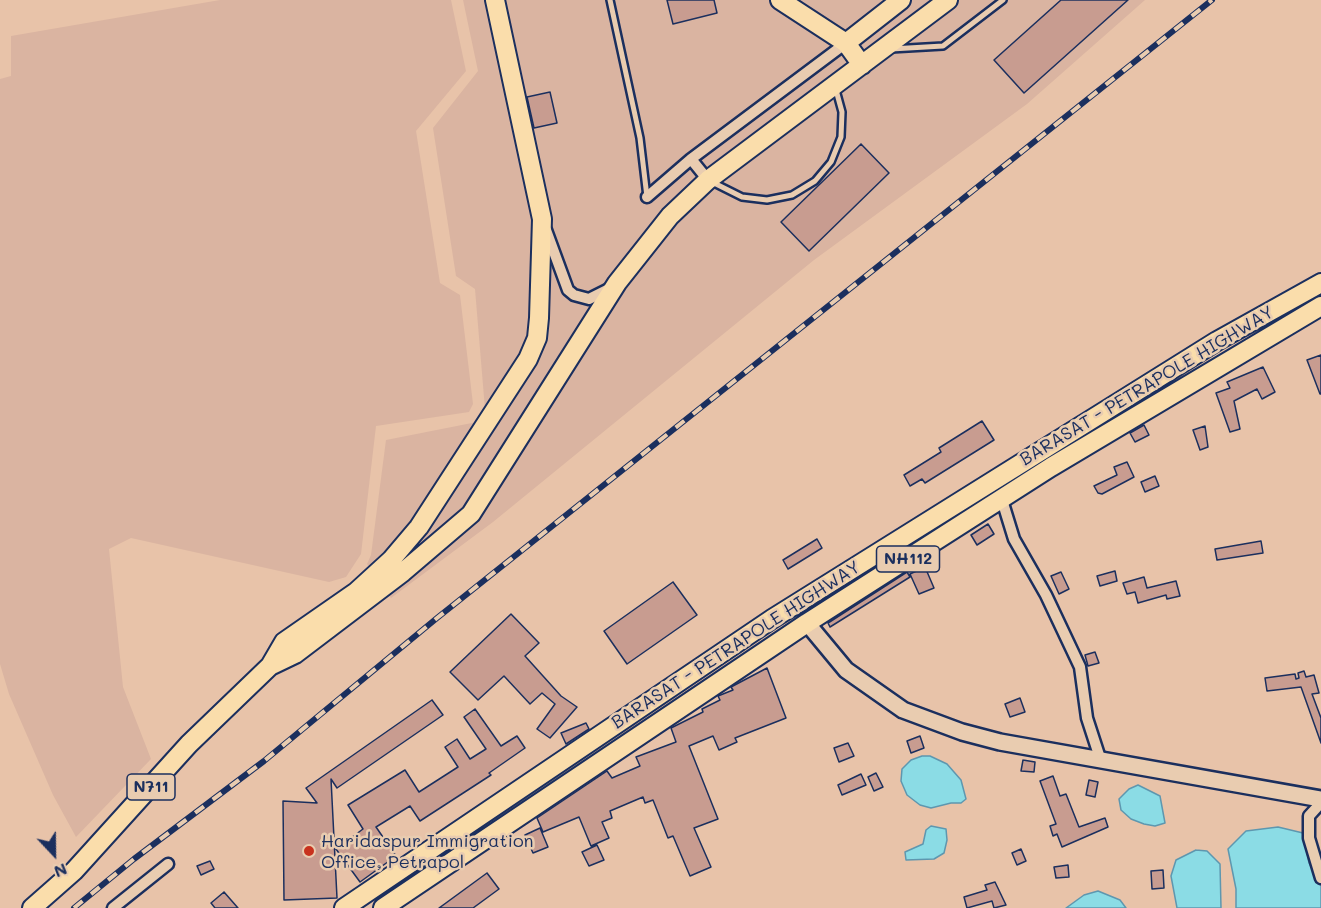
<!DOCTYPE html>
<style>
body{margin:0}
#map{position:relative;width:1321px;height:908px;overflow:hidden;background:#e8c3a9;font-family:Mali,sans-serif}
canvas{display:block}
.north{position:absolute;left:24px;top:824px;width:60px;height:60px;-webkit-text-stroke:4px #e9ccb0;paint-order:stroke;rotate:158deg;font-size:16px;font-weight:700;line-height:24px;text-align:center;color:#1b2f5e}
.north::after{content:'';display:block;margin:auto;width:21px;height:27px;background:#1b2f5e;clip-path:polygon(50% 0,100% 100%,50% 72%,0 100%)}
</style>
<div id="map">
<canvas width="1321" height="908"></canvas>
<div class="north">N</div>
</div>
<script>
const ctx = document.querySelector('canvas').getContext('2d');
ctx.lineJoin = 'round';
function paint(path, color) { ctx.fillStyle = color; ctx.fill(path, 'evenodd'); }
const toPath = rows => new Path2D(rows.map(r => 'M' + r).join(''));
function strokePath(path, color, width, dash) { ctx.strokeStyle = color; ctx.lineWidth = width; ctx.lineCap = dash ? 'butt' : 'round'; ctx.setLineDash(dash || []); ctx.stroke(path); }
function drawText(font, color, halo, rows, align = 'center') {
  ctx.font = font + ' Mali,sans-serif'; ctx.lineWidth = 5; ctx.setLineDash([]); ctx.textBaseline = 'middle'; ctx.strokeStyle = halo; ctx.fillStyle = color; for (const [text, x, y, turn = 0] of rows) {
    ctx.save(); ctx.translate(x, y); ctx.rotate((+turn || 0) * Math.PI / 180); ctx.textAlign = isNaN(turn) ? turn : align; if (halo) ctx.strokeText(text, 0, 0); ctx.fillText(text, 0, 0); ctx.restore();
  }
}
const built = toPath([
 [220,0,451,0,466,71,416,131,440,283,460,295,473,404,469,412,376,426,361,554,346,577,329,582,131,538,109,549,123,687,151,759,76,837,53,795,9,694,0,664,0,79,11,76,11,36],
 [463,0,1145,0,1027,104,814,260,493,522,391,598,367,564,371,555,386,440,477,422,485,409,475,289,456,276,433,128,478,71]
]);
const water = toPath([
 [922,756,930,756,947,764,961,780,966,799,961,803,951,803,931,808,920,805,907,795,901,781,902,769,911,760,922,756],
 [1138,785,1160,796,1165,823,1155,826,1144,824,1131,819,1121,810,1119,799,1129,789,1138,785],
 [931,826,946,829,947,840,944,853,934,859,906,860,905,852,923,844,926,830,931,826],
 [1278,827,1303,833,1309,863,1321,886,1321,908,1236,908,1236,889,1228,849,1246,831,1278,827],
 [1196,850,1207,851,1220,864,1221,908,1177,908,1171,876,1176,860,1196,850],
 [1098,891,1120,900,1126,908,1066,908,1084,895,1098,891]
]);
const building = toPath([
 [667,0,714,0,717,13,673,24,667,0],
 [1061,0,1128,0,1024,93,994,60,1061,0],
 [550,92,557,123,534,128,527,97,550,92],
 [861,144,889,173,809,251,781,222,861,144],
 [1321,355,1321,394,1320,394,1307,360,1321,355],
 [1263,367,1275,392,1262,399,1257,389,1234,401,1240,429,1230,432,1216,393,1230,388,1227,382,1263,367],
 [982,421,994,440,925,483,922,479,910,486,904,475,941,452,939,448,982,421],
 [1144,425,1149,435,1135,442,1130,433,1144,425],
 [1205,426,1208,447,1200,450,1193,430,1205,426],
 [1127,462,1134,477,1102,494,1098,493,1094,486,1117,475,1114,467,1127,462],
 [1155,476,1159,486,1145,492,1141,482,1155,476],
 [988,524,994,534,977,545,971,535,988,524],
 [817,539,822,548,788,569,783,560,817,539],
 [1261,541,1263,553,1217,560,1215,549,1261,541],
 [925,567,934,588,919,594,910,574,925,567],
 [1115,571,1117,581,1100,586,1097,576,1115,571],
 [907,572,910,577,830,627,828,623,907,572],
 [1061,572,1069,589,1059,594,1051,576,1061,572],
 [1144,577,1147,588,1176,581,1180,596,1167,599,1166,595,1138,603,1135,592,1127,594,1123,583,1144,577],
 [673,582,697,615,627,664,604,631,673,582],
 [511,614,539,643,525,656,561,696,577,707,550,738,537,729,555,704,542,693,530,704,504,676,478,700,450,672,511,614],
 [1095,652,1099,663,1088,666,1085,655,1095,652],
 [767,668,786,718,735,738,737,742,719,750,713,736,689,746,718,819,694,828,711,867,690,876,673,836,668,838,653,800,645,803,643,797,610,811,612,818,602,822,609,838,591,846,579,817,543,832,537,818,607,771,612,778,640,766,636,757,676,742,671,728,703,712,702,709,720,700,718,696,733,690,731,687,767,668],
 [1304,671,1306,677,1314,675,1319,693,1312,694,1321,718,1321,743,1301,687,1267,691,1265,678,1295,674,1296,679,1299,678,1298,673,1304,671],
 [1020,698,1025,712,1010,717,1005,704,1020,698],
 [432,700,443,715,337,788,331,779,337,898,284,900,283,801,317,803,306,788,432,700],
 [475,709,501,746,517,736,525,748,489,773,491,775,420,821,410,806,376,827,396,856,360,882,336,849,363,829,348,805,405,770,419,792,458,767,445,747,457,739,470,759,486,749,464,717,475,709],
 [586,723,589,729,566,744,561,733,586,723],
 [920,736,924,748,911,753,907,741,920,736],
 [848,743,854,756,839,762,834,748,848,743],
 [1023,760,1035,762,1034,772,1021,771,1023,760],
 [876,773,883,787,874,791,868,777,876,773],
 [861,774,866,785,842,795,838,785,861,774],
 [1053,776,1060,796,1066,794,1079,827,1105,818,1108,827,1062,847,1057,834,1053,836,1050,826,1056,824,1040,781,1053,776],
 [1089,780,1098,782,1095,797,1086,795,1089,780],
 [540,828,548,847,533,853,525,835,540,828],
 [597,845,604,860,589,866,582,852,597,845],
 [1021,849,1026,861,1017,865,1012,853,1021,849],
 [210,861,214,869,201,875,197,866,210,861],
 [1068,865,1069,877,1056,878,1054,867,1068,865],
 [1163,870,1164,888,1152,889,1151,871,1163,870],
 [487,873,499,889,473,908,439,908,487,873],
 [995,882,1006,905,994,908,992,901,967,908,964,897,987,890,985,885,995,882],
 [224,892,238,908,215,908,211,903,224,892]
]);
const lane = toPath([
 [610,0,640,138,647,197],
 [891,49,943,46,1003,0],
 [710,181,742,197,767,200,792,195,815,181,831,162,841,137,842,112,836,90]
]);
const street = toPath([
 [691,159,708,180],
 [647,197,691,159,846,43],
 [546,230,568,290,574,295,589,299,609,289],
 [1002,500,1014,539,1046,595,1080,667,1087,718,1100,758],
 [1321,803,1309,816,1309,838,1321,878],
 [113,908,168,864]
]);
const secondary = toPath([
 [807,623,846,670,903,710,962,732,1000,742,1321,799]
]);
const highway = toPath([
 [780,0,846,43,862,65],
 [846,43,901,0],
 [270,666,295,654,403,572,471,514,617,283,670,216,708,180,948,0],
 [32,908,74,871,189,744,270,666,284,642,356,592,391,560,419,527,528,359,537,338,539,318,542,219,495,0],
 [344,908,772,619,1217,341,1321,283],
 [383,908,807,623,1051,467,1321,306]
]);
const rail = toPath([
 [74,908,134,859,264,761,437,618,1212,0]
]);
const markers = [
 [309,851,6,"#c8321e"]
];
const shields = [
 [908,559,63],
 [151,787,48]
];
const shieldNames = [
 ["NH112",908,559],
 ["N711",151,787]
];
const streetNames = [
 ["BARASAT - PETRAPOLE HIGHWAY",1147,386,-31],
 ["BARASAT - PETRAPOLE HIGHWAY",736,645,-33]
];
const poiNames = [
 ["Haridaspur Immigration",321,841],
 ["Office, Petrapol",321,862]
];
paint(built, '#dab4a1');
paint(water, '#8bdce5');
strokePath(water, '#5e97af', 1.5);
paint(building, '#c89c90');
strokePath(building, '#1b2f5e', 1.5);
strokePath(lane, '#1b2f5e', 10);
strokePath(street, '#1b2f5e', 15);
strokePath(secondary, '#1b2f5e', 20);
strokePath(highway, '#1b2f5e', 22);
strokePath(lane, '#e9ccb0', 5);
strokePath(street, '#e9ccb0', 10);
strokePath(secondary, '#e9ccb0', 15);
strokePath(highway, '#faddab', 18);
strokePath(rail, '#1b2f5e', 6);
strokePath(rail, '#e9ccb0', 4, [11]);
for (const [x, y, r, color] of markers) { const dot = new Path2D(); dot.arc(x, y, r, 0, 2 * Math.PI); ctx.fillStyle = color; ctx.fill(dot); strokePath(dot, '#e9ccb0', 2); }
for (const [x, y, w] of shields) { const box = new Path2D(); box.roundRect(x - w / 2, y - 13, w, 26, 4.5); ctx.fillStyle = '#e9ccb0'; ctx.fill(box); strokePath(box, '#1b2f5e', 1.5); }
drawText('bold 16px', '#1b2f5e', null, shieldNames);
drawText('18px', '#1b2f5e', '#e9ccb0', streetNames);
drawText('18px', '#1b2f5e', '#e9ccb0', poiNames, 'left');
</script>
